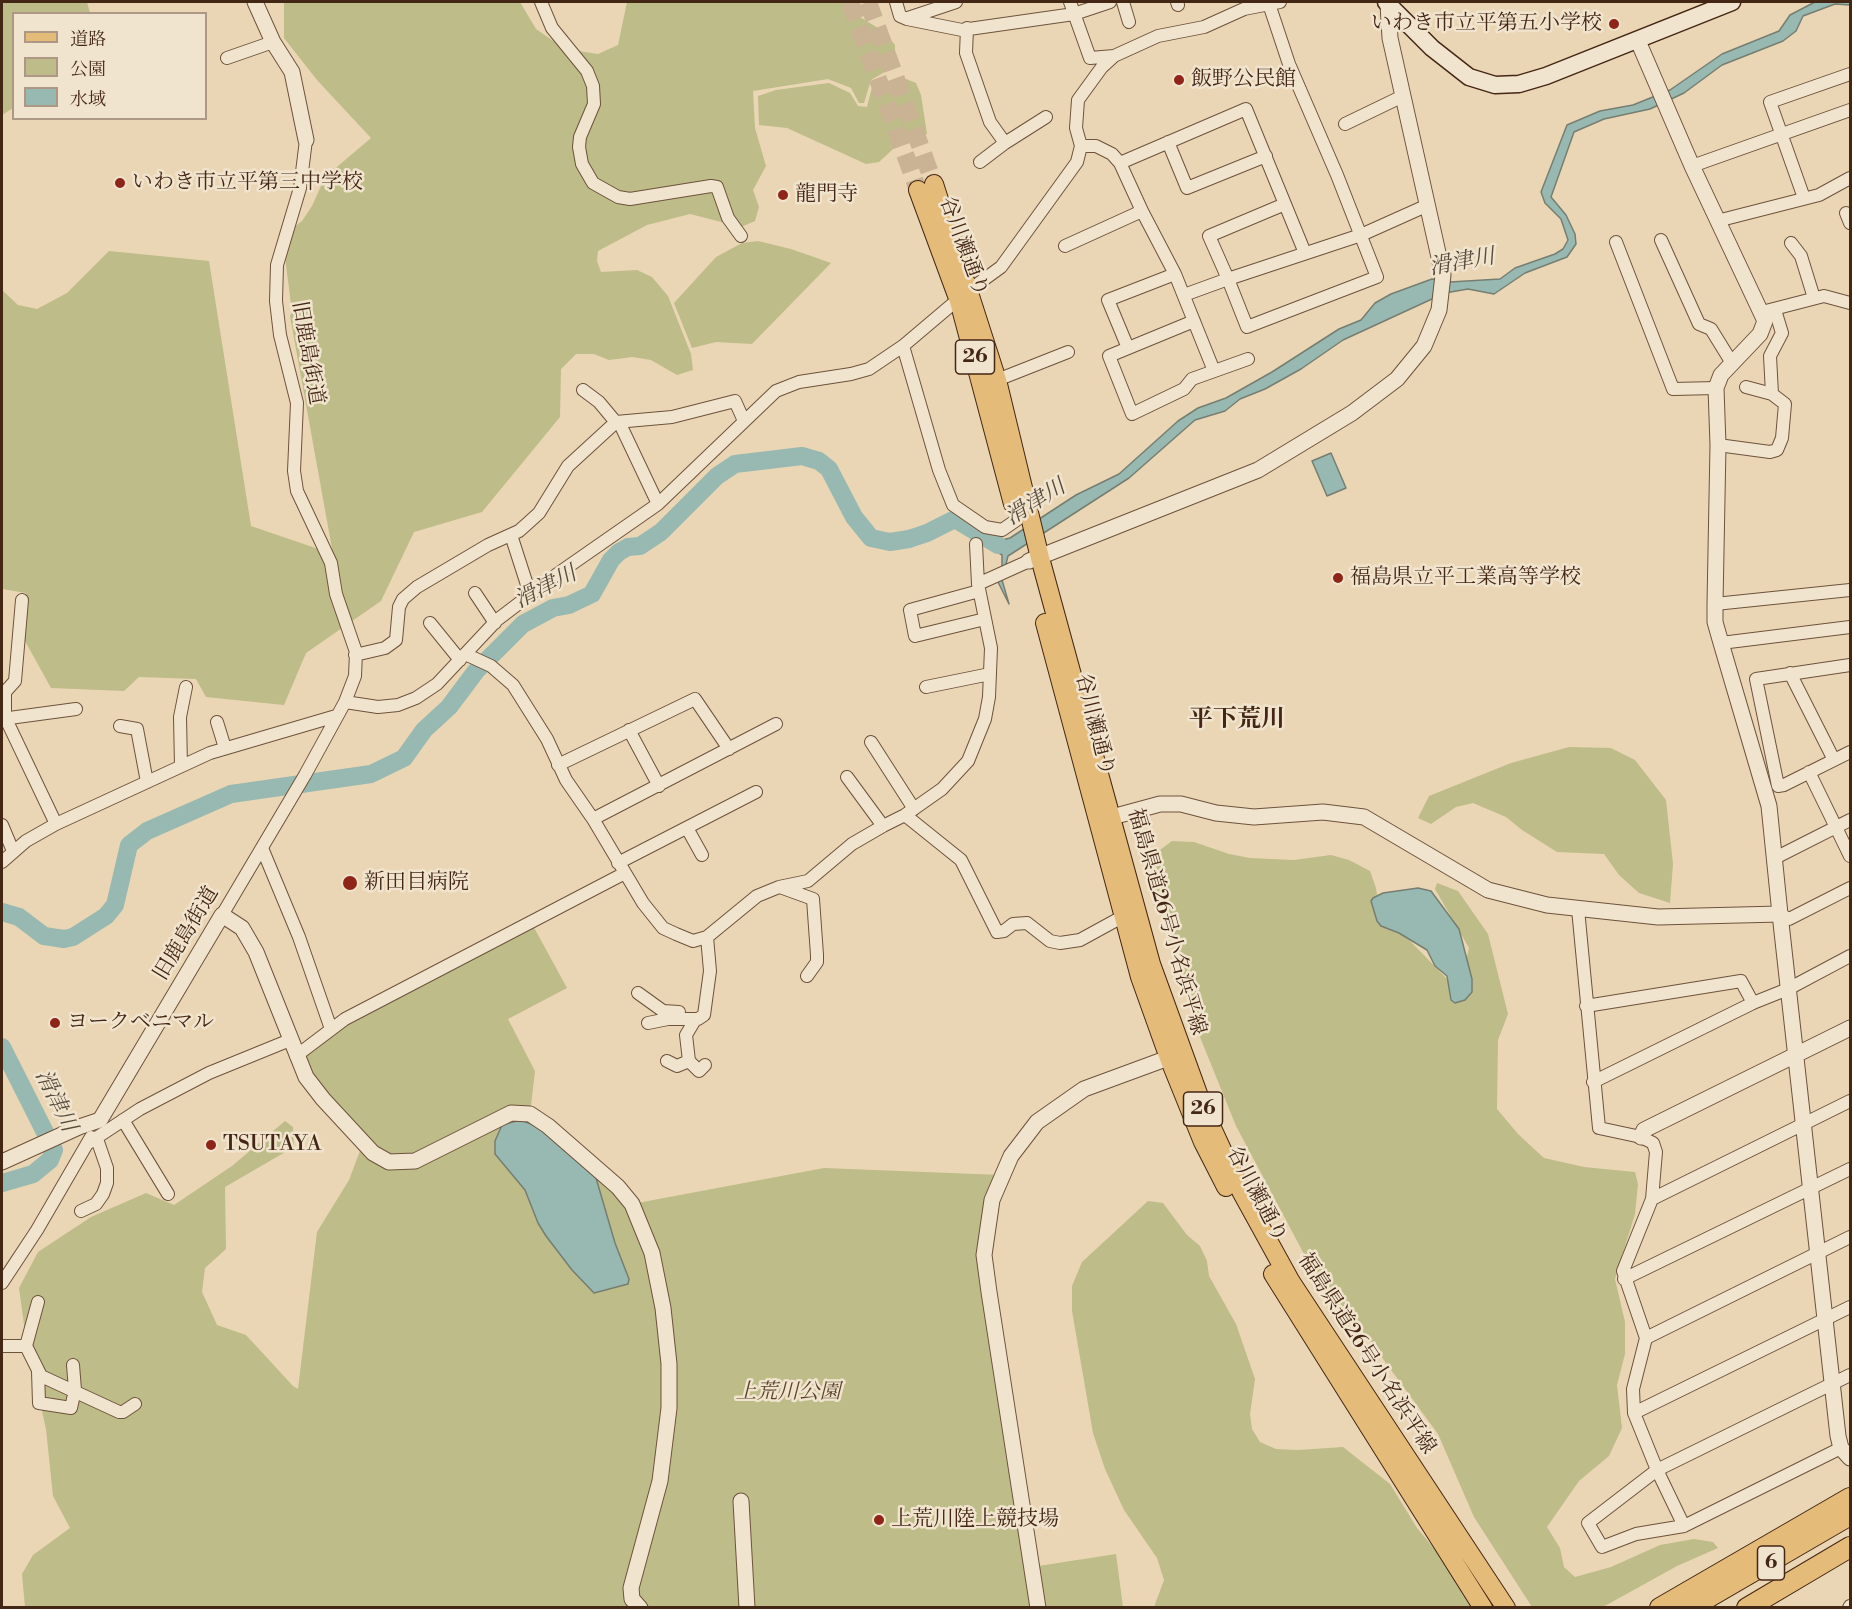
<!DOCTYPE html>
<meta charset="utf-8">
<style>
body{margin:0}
#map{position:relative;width:1852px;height:1609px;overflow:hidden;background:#ead6b4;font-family:"Libre Bodoni","Noto Serif JP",serif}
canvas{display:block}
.frame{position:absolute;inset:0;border:3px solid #442614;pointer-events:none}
.legend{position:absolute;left:12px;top:12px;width:195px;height:108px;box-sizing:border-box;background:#f1e4ce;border:2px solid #ac9884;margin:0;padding:8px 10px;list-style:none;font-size:18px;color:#442614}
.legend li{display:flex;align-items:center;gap:12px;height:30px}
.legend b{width:30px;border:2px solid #ac9884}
</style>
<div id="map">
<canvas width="1852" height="1609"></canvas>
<div class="frame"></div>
<ul class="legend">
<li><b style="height:8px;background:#e5bb7a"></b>道路</li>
<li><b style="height:16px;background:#bebc88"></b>公園</li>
<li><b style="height:16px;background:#98b9b1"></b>水域</li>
</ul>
</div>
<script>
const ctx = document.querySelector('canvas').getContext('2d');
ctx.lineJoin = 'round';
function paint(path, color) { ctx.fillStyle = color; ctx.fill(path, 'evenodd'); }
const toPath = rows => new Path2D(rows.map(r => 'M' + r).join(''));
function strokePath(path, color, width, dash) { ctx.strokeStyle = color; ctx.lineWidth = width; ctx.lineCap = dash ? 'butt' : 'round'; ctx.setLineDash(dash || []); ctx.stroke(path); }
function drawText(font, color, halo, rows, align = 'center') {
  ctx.font = font + ' "Libre Bodoni","Noto Serif JP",serif'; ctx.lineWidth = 5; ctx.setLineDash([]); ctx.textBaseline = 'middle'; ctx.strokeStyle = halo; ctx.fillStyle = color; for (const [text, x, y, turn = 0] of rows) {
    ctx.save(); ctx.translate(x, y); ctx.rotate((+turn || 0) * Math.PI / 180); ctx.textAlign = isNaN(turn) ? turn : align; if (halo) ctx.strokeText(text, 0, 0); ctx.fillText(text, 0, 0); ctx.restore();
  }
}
const green = toPath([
 [2,2,87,2,90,13,14,14,13,108,2,115],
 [284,2,520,2,536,29,565,49,598,54,618,45,627,2,856,2,860,17,883,31,895,45,895,60,883,73,871,80,864,103,859,103,851,88,828,79,753,91,755,128,766,166,753,190,759,207,755,221,741,227,690,214,647,225,598,251,597,261,601,272,637,270,652,277,668,296,691,354,693,370,677,375,651,360,632,357,609,360,594,354,576,354,561,369,560,417,482,512,414,532,381,601,306,653,284,705,206,697,196,679,139,677,124,691,51,688,25,641,26,593,2,589,2,290,18,305,37,309,67,293,109,251,209,261,251,526,333,554,290,316,292,312,285,257,289,231,302,221,312,206,325,177,371,138,317,80,284,38],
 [906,79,916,83,921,95,927,134,905,138,879,162,866,164,787,128,759,125,758,96,776,90,829,83,850,93,858,106,867,107,872,87],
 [758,241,791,249,831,263,752,344,716,342,692,348,674,303,716,257,742,243],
 [1569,747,1611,748,1635,760,1666,800,1673,864,1670,903,1639,893,1619,875,1604,854,1557,852,1522,830,1506,817,1473,803,1456,807,1431,824,1418,818,1429,796,1511,763],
 [1172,841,1194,842,1229,854,1250,858,1294,860,1331,855,1349,860,1370,871,1376,888,1379,909,1448,980,1463,974,1469,948,1435,889,1437,883,1458,891,1488,934,1508,1014,1498,1040,1497,1109,1518,1134,1544,1158,1584,1167,1635,1172,1638,1184,1635,1214,1615,1279,1625,1322,1625,1354,1617,1385,1622,1428,1609,1456,1579,1481,1547,1527,1560,1548,1564,1567,1575,1577,1611,1567,1660,1545,1694,1539,1713,1542,1718,1548,1677,1566,1603,1607,1532,1607,1474,1517,1438,1434,1364,1333,1312,1269,1236,1126,1200,1037,1187,995,1175,939,1154,906,1152,871,1160,850],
 [531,922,567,988,508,1019,535,1071,530,1114,632,1204,824,1168,1001,1175,986,1226,1032,1567,1116,1554,1123,1607,25,1607,22,1574,33,1555,70,1528,53,1496,46,1429,26,1339,19,1288,38,1252,91,1217,146,1193,174,1205,232,1166,285,1121,293,1127,294,1147,225,1187,226,1249,205,1268,202,1292,217,1325,246,1335,293,1386,298,1389,317,1232,349,1180,363,1143,296,1056,331,1029],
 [1148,1201,1163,1203,1187,1235,1200,1246,1207,1261,1209,1276,1236,1324,1255,1379,1250,1414,1252,1429,1260,1442,1276,1449,1298,1450,1343,1447,1390,1484,1417,1528,1447,1564,1473,1607,1154,1607,1164,1580,1157,1558,1124,1510,1105,1469,1093,1433,1072,1311,1072,1286,1082,1262]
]);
const water = toPath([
 [1815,2,1850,2,1850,5,1835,4,1803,16,1796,31,1783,41,1722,65,1684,93,1650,109,1604,119,1574,132,1551,197,1566,215,1575,234,1576,244,1567,257,1525,273,1494,294,1468,289,1445,293,1343,340,1301,369,1265,389,1240,399,1225,411,1195,420,1129,478,1008,556,1002,580,1009,604,998,582,1002,570,1002,555,976,538,980,528,1002,540,1010,538,1076,495,1119,474,1178,421,1198,408,1226,398,1272,372,1339,329,1361,320,1375,303,1391,294,1432,279,1450,282,1500,279,1515,268,1555,254,1563,249,1568,240,1561,219,1545,203,1541,192,1567,125,1600,111,1633,105,1670,90,1722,54,1779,31,1790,15,1815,2],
 [1331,453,1346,488,1327,496,1312,461,1331,453],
 [1418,888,1431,891,1459,929,1472,979,1472,992,1465,1000,1455,1003,1451,1000,1447,976,1435,966,1427,950,1399,933,1381,926,1377,921,1371,901,1373,898,1383,893,1418,888],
 [520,1120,537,1126,596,1178,615,1243,629,1279,628,1284,594,1293,572,1270,546,1236,538,1223,525,1190,495,1154,495,1141,502,1125,520,1120]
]);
const river = toPath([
 [2,912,19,917,44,936,64,939,73,937,106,916,115,905,129,845,147,831,231,794,371,774,404,758,424,730,449,707,476,671,523,624,553,608,569,605,592,594,611,560,619,552,628,547,640,546,661,532,717,476,735,464,802,456,819,461,829,469,854,517,871,538,890,542,909,539,927,533,955,519,998,545],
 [2,1047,54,1150,50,1160,33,1174,2,1183]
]);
const primaryTunnel = toPath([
 [850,2,918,190],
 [868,2,934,184]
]);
const minor = toPath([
 [541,2,552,28,587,71,593,86,594,104,580,137,579,147,582,164,593,183,618,197,630,199,711,186,717,187,728,218,741,236],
 [896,2,900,16,907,19,962,30,1074,14,1110,2],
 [1070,2,1090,58,1114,56],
 [1123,2,1129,22],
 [1177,2,1178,5],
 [908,18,956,2],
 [967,28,966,53,990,122,1005,143,1046,117],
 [227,58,273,42],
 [1345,124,1403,96],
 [1168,142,1187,188,1266,156],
 [980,162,1005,143],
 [1120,163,1246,109,1305,253],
 [1692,166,1850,110],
 [1804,198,1770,102,1850,74],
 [1285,204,1209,236,1228,279,1361,235,1428,205],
 [1142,211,1175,274,1214,371],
 [1846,213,1850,223],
 [1717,221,1819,195,1850,178],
 [1661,240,1699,324,1711,329,1732,363],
 [1616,242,1673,389,1716,388],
 [1791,243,1801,256,1814,298],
 [1065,246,1142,211,1120,163,1112,154,1096,146,1081,146],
 [1184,295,1228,279,1247,327,1377,277,1337,175,1289,64,1269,4],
 [1762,312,1824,296,1850,303],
 [1194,321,1109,356,1132,414,1184,389,1192,379,1248,359],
 [903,346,939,470,953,505,985,527,1002,530,1018,519],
 [1128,348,1108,300,1175,274],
 [997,380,1068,352],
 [583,390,599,402,614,420,620,424,658,504],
 [1772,394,1770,356,1782,333,1775,310],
 [1718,445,1770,452,1777,450,1782,438,1785,404,1772,394,1746,387],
 [511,535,530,594],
 [976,544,978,584],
 [979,591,910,610,915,636,985,619],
 [475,593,495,623],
 [22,600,15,681,5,692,5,717,56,824],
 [1715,604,1850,590],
 [430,623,460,660],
 [1721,643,1850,627],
 [465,654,491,666,513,685,547,739,566,780,593,819,643,903,663,928,676,934,693,941,707,937,757,896,779,887,808,881,852,844,883,826],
 [355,655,385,648,396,640,399,607,403,599,417,587,488,545,519,531,528,523,539,513,568,466,616,422,672,417,735,401,744,421],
 [1850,665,1756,679,1778,786,1784,785,1850,752],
 [1790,673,1834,760],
 [926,687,990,674],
 [345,702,378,707,398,705,416,698,437,684,497,620,556,575,658,504,776,391,799,382,851,374,869,369,903,346,968,291,1001,267,1077,162,1081,146,1076,128,1078,100,1102,67,1114,56,1158,36,1204,27,1244,9,1280,2],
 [2,719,76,709],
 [217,722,225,748],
 [120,726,137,729,147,782],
 [629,730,659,786],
 [871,742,914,809],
 [558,765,695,699,729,749],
 [181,766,180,717,186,687],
 [1809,772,1850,856],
 [847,777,883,826,905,815,942,789,968,761,985,719,989,697,991,648,978,584,1029,561],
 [905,815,961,860,997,932,1004,931,1013,924,1027,923,1050,941,1060,943,1080,940,1122,917],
 [593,819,776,724],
 [2,825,13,851],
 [687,828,702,855],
 [262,848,299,937,331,1029],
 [1775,858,1850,820],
 [2,862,26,841,56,824,210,753,336,716],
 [618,863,756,792],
 [780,887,813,899,817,955,817,962,807,976],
 [1578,909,1599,1128,1641,1137,1653,1143,1656,1152,1652,1199,1623,1271,1646,1338,1633,1389,1634,1413,1657,1470,1684,1526,1841,1448],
 [1780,914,1789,919,1850,888],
 [222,915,305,775,345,702,355,676,356,652,336,594,331,563,297,491,294,471,297,403,280,335,276,301,277,265,300,188,306,140],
 [638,993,663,1011,679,1012],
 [1586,1006,1741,981,1753,1003],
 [648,1023,668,1019,698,1019,704,1015,710,971,707,937],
 [296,1056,345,1019,625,873],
 [667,1061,677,1066,689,1061,686,1035,695,1020],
 [689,1061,699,1071,705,1065],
 [1593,1082,1753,1003,1788,989,1850,956],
 [123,1120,168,1194],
 [87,1144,140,1109,209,1073,290,1040],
 [1652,1199,1850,1101],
 [81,1211,96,1204,103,1194,107,1183,107,1168,97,1139],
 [1624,1279,1850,1169],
 [2,1283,37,1230,91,1137],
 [38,1302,26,1346,41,1376,119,1412,123,1412,135,1404],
 [1646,1338,1850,1237],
 [2,1346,26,1346],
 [38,1371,39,1403,71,1408,75,1390,73,1365],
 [1634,1413,1850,1307],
 [1684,1526,1636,1534,1602,1547,1588,1523,1657,1470,1850,1375],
 [1849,1608,1850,1606]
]);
const tertiary = toPath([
 [255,2,273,42,292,72,306,140],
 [1638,41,1692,166,1765,321,1760,334,1721,375,1716,388,1718,445,1715,604,1715,622,1721,643,1769,806,1780,914],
 [1029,561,1258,470,1352,413,1397,379,1424,346,1439,310,1443,275,1390,38,1388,4],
 [1101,820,1160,804,1181,804,1216,813,1254,817,1323,812,1364,817,1488,890,1547,905,1658,917,1780,914,1838,1436,1841,1448,1850,1458],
 [1641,1137,1644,1130,1850,1028],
 [2,1162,79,1127,100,1120,222,915,242,928,256,952,306,1077,323,1099,373,1153,389,1162,415,1161,511,1113,530,1114,548,1126,618,1187,632,1204,652,1253,663,1308,669,1364,669,1408,660,1481,631,1588,632,1599,640,1608],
 [741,1501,747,1608],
 [1038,1608,989,1292,984,1255,992,1200,1011,1156,1037,1122,1084,1089,1179,1054]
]);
const secondary = toPath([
 [1386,2,1432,48,1469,77,1495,85,1519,84,1546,76,1732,2]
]);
const primary = toPath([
 [934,184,997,380,1040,558,1151,964,1205,1113,1242,1193,1291,1282,1506,1608],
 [918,190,959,301,1013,504],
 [1045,623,1140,977,1169,1058,1203,1142,1226,1187],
 [1273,1274,1483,1608]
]);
const trunk = toPath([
 [1660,1608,1850,1498],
 [1690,1608,1850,1515],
 [1747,1608,1850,1547]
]);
const markers = [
 [1614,24,6,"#8f2418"],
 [1179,80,6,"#8f2418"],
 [120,183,6,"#8f2418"],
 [783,195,6,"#8f2418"],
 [1338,578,6,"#8f2418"],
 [350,883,8,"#8f2418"],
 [55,1023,6,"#8f2418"],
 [211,1145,6,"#8f2418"],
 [879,1520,6,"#8f2418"]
];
const shields = [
 [975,357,39],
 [1203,1109,39],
 [1771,1563,27]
];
const shieldNames = [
 ["26",975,357],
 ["26",1203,1109],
 ["6",1771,1563]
];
const poiNames = [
 ["いわき市立平第五小学校",1602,24,"right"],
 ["飯野公民館",1191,80],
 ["いわき市立平第三中学校",132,183],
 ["龍門寺",795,195],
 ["福島県立平工業高等学校",1350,578],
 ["新田目病院",364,883],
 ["ヨークベニマル",67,1023],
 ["TSUTAYA",223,1145],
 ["上荒川陸上競技場",891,1520]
];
const streetNames = [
 ["谷川瀬通り",963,247,70],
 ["旧鹿島街道",307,353,80],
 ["谷川瀬通り",1094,725,76],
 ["福島県道26号小名浜平線",1166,922,74],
 ["旧鹿島街道",187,934,-59],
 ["谷川瀬通り",1256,1195,62],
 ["福島県道26号小名浜平線",1366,1354,57]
];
const parkNames = [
 ["上荒川公園",788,1393]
];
const waterNames = [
 ["滑津川",1462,263,-10],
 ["滑津川",1036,503,-32],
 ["滑津川",546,588,-27],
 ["滑津川",55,1101,64]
];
const quarterNames = [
 ["平下荒川",1237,720]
];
paint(green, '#bebc88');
paint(water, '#98b9b1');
strokePath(water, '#767e72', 1.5);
strokePath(river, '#98b9b1', 18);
strokePath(primaryTunnel, '#c9b394', 18, [18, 9]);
strokePath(minor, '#6e523c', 14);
strokePath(tertiary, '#6e523c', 17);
strokePath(secondary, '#442614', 19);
strokePath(primary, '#442614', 20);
strokePath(trunk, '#442614', 22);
strokePath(minor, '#f1e4ce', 12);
strokePath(tertiary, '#f1e4ce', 15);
strokePath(secondary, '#f1e4ce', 16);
strokePath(primary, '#e5bb7a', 18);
strokePath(trunk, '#e5bb7a', 20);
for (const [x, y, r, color] of markers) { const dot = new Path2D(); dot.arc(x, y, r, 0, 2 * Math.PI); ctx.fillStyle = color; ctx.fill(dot); strokePath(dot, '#f1e4ce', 2); }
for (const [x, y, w] of shields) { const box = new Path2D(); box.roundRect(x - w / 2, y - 17, w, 34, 4.5); ctx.fillStyle = '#f1e4ce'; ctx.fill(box); strokePath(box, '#442614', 1.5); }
drawText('bold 20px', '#442614', null, shieldNames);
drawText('21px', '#442614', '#f1e4ce', poiNames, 'left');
drawText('21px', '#442614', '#f1e4ce', streetNames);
drawText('italic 21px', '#5c442b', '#f1e4ce', parkNames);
drawText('italic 22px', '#594b3b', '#f1e4ce', waterNames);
drawText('bold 24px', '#442614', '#f1e4ce', quarterNames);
</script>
